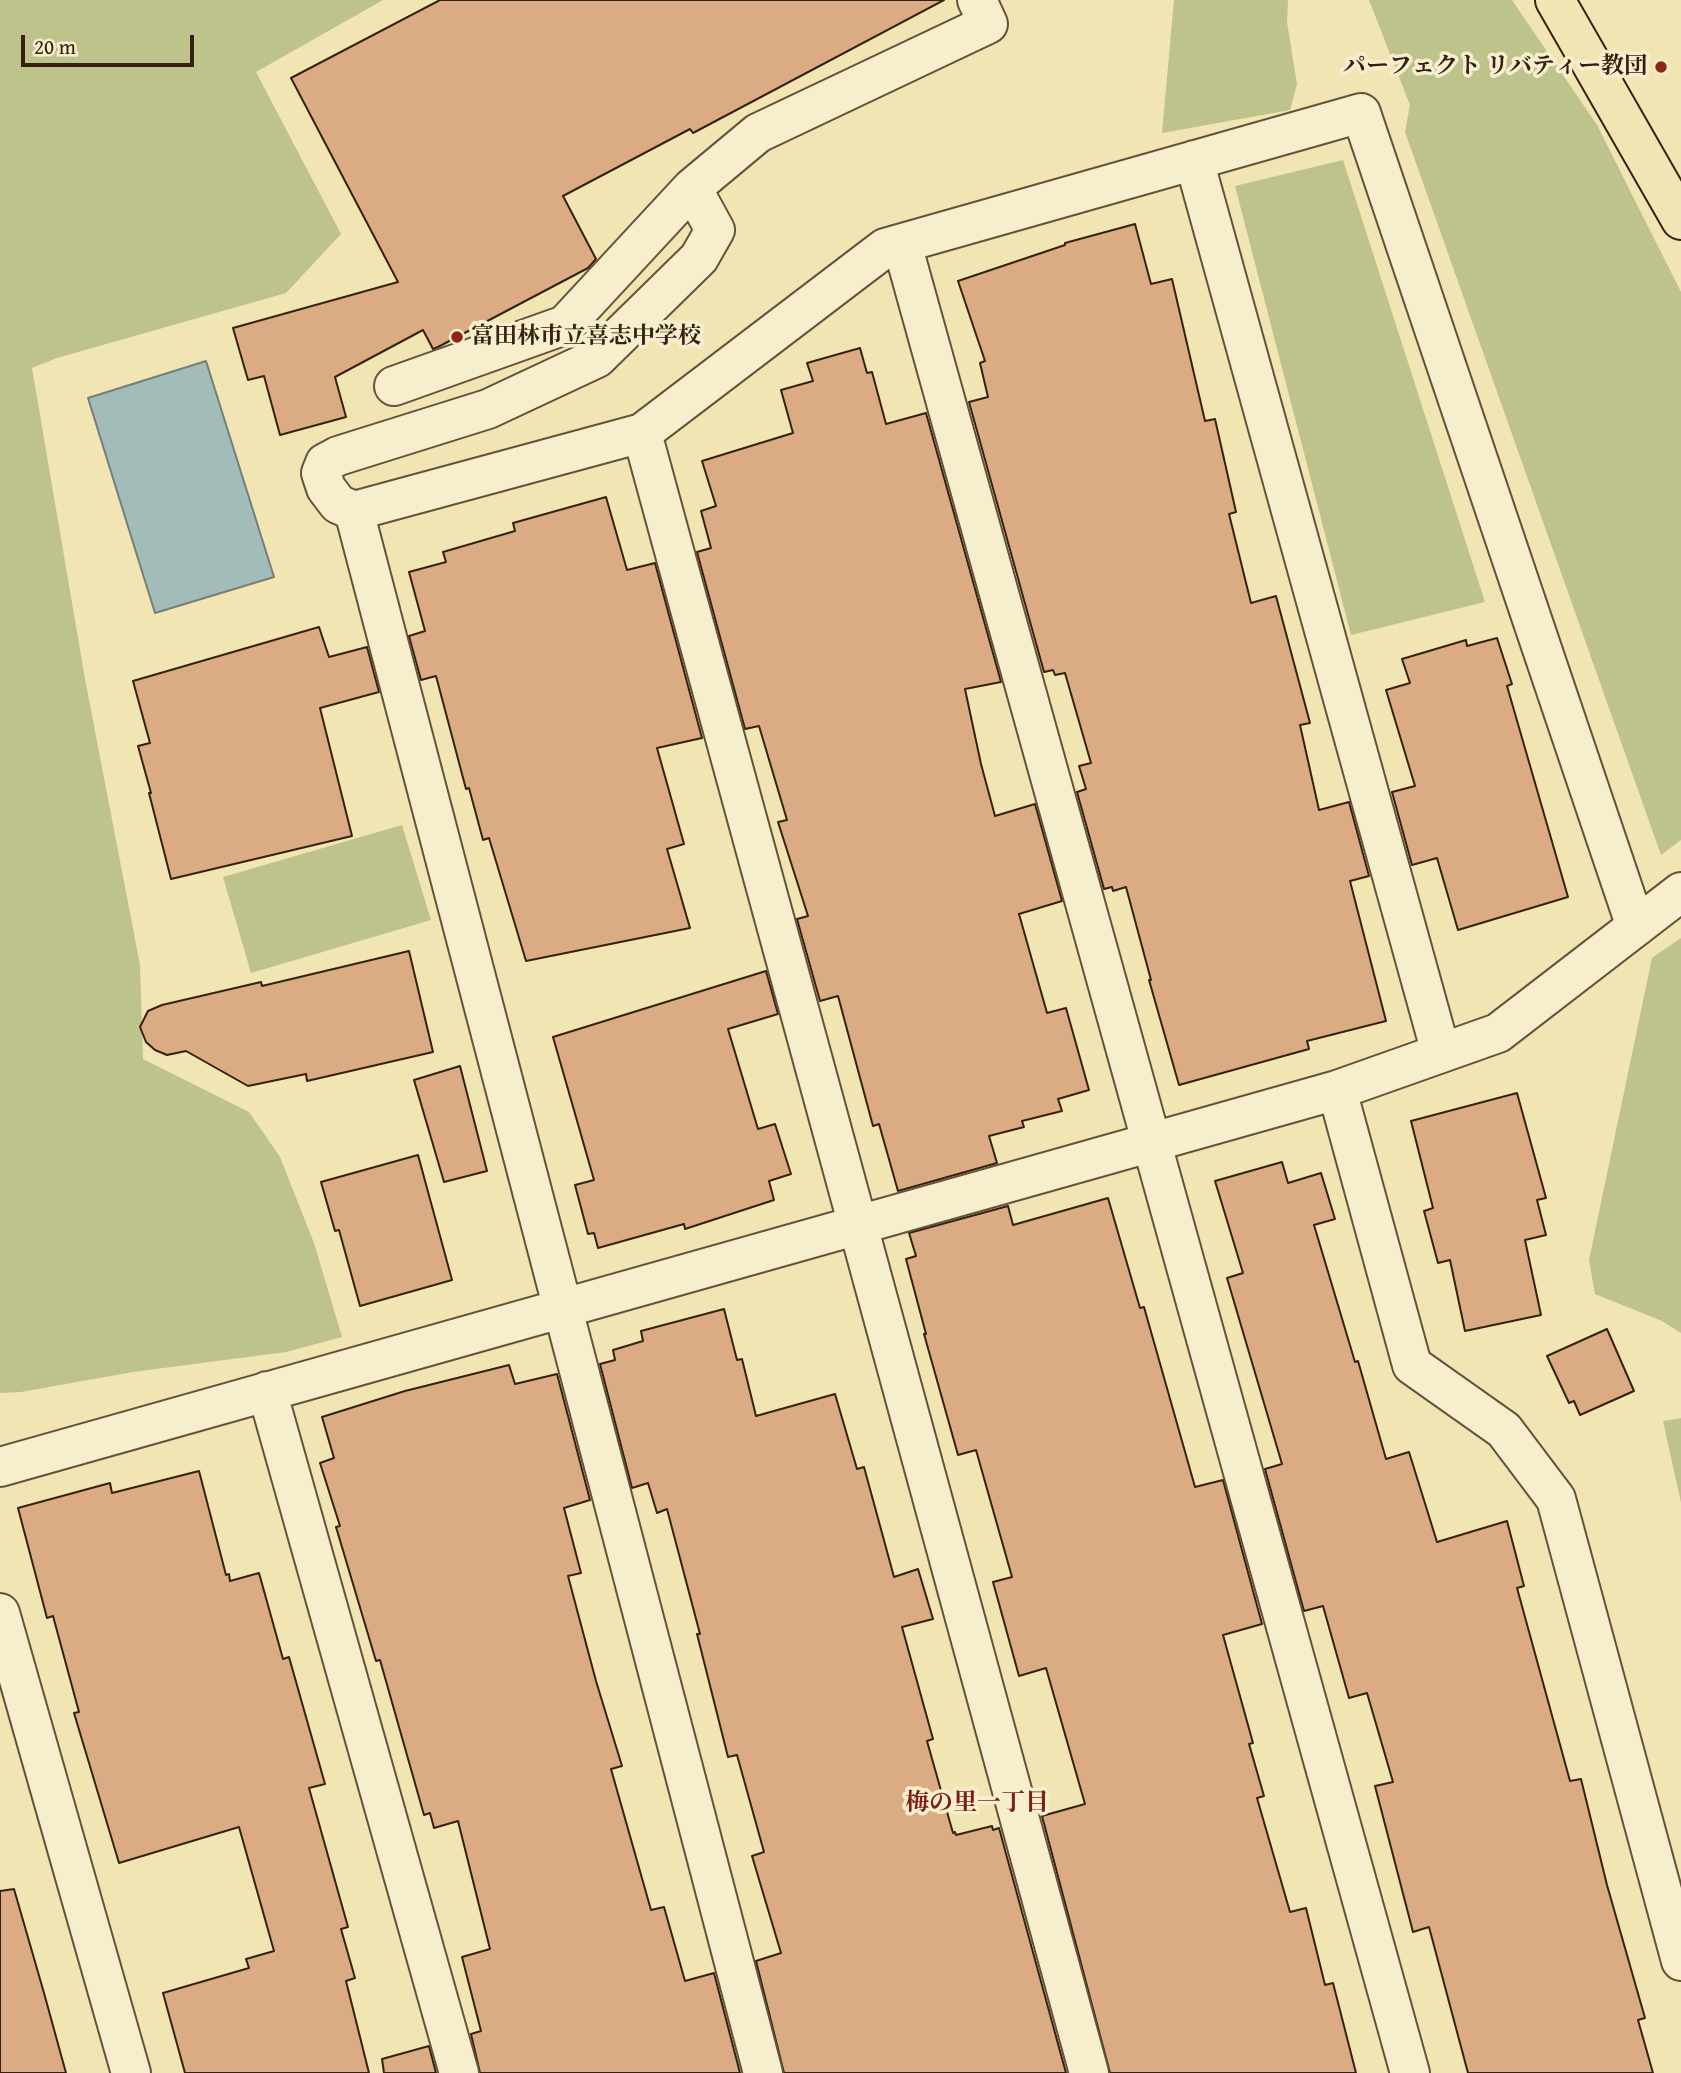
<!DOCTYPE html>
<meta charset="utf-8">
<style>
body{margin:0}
#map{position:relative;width:1681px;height:2073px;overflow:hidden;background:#f2e5b4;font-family:"Gentium Book Plus",serif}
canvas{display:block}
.scale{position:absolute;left:21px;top:35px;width:173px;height:32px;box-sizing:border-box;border:4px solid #352112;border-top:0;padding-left:9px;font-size:21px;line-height:24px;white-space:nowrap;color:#352112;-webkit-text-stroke:5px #f7eece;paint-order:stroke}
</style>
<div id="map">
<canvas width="1681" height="2073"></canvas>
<div class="scale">20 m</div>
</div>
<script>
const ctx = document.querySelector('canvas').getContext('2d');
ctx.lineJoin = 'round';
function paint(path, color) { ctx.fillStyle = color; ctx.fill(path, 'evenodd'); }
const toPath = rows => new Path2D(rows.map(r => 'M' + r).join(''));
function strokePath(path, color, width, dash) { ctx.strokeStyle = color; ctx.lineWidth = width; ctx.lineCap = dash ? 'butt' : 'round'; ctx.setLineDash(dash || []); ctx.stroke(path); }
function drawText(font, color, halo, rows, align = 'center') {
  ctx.font = font + ' "Gentium Book Plus","Noto Serif JP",serif'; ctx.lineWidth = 7; ctx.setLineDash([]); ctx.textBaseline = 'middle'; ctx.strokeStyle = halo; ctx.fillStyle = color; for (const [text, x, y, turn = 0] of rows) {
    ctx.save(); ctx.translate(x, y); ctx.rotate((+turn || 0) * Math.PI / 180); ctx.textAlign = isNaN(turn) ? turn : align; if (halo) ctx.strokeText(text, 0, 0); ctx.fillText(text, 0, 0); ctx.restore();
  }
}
const green = toPath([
 [0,0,383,0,256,72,341,234,286,293,57,358,32,368,85,679,140,965,143,1059,249,1112,280,1157,314,1243,342,1337,286,1352,133,1372,21,1392,0,1393],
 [1174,0,1288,0,1287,22,1297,84,1290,110,1162,133],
 [1369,0,1512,0,1597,125,1681,292,1681,840,1661,855,1405,132,1410,105],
 [1343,160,1485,602,1351,635,1235,186],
 [402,825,431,920,251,973,223,877],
 [1681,938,1681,1333,1662,1321,1595,1294,1589,1260,1652,958],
 [1681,1418,1681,1503,1663,1421]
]);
const water = toPath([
 [206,361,274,577,155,613,88,398,206,361]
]);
const building = toPath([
 [440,0,944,0,693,133,690,129,563,196,596,259,588,268,438,347,433,349,423,330,335,377,346,417,280,435,264,376,248,380,233,328,398,282,291,78,440,0],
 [1135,224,1151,284,1172,279,1205,421,1215,419,1236,512,1229,514,1251,603,1276,596,1310,723,1300,725,1319,810,1349,802,1369,876,1350,881,1386,1021,1307,1041,1309,1049,1179,1085,1149,980,1151,980,1126,887,1113,891,1112,887,1104,889,1077,792,1086,789,1079,766,1091,763,1065,673,1055,675,1053,670,1044,672,969,402,988,397,980,363,985,361,958,281,1065,245,1065,243,1135,224],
 [860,348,867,373,872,372,886,424,926,413,1001,682,965,689,981,764,995,816,1035,804,1062,901,1019,914,1047,1013,1066,1008,1089,1090,1058,1099,1062,1111,1022,1121,1024,1127,989,1136,997,1163,898,1191,879,1124,873,1126,838,996,820,1001,797,919,808,916,778,822,787,820,759,726,745,729,697,552,711,548,701,511,716,506,702,461,793,433,781,390,813,381,807,363,860,348],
 [606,497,627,570,655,563,702,738,657,748,684,844,667,849,690,928,526,961,489,838,483,840,469,788,466,789,436,676,421,680,409,636,425,631,409,572,446,562,443,552,515,531,513,523,606,497],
 [319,627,329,657,367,647,379,692,320,708,352,836,171,879,149,793,151,793,138,746,150,743,133,681,319,627],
 [1497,638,1512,684,1507,686,1568,897,1458,930,1437,858,1412,865,1392,792,1415,786,1386,690,1410,683,1402,659,1466,640,1467,646,1497,638],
 [409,951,433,1052,307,1081,306,1074,248,1086,186,1051,167,1055,155,1050,146,1042,140,1027,148,1011,162,1005,261,982,262,986,409,951],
 [766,971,778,1014,728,1029,758,1129,775,1124,791,1174,769,1181,774,1200,685,1229,684,1224,598,1248,594,1233,588,1234,575,1185,594,1180,553,1037,766,971],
 [460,1066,487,1171,444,1182,414,1080,460,1066],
 [1517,1093,1546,1198,1537,1200,1546,1235,1525,1240,1541,1315,1465,1331,1450,1260,1438,1263,1424,1211,1433,1208,1411,1121,1517,1093],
 [418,1155,452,1280,360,1306,339,1230,335,1231,321,1182,418,1155],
 [1282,1162,1288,1183,1321,1173,1335,1219,1314,1225,1355,1362,1358,1361,1386,1459,1409,1452,1437,1542,1507,1521,1524,1586,1517,1588,1570,1781,1581,1779,1607,1885,1645,2018,1638,2020,1653,2073,1468,2073,1429,1927,1413,1932,1375,1786,1393,1782,1367,1693,1349,1698,1323,1606,1304,1611,1265,1469,1282,1464,1227,1278,1243,1273,1215,1181,1282,1162],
 [1108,1198,1140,1308,1144,1307,1195,1487,1223,1480,1262,1624,1223,1635,1253,1743,1249,1744,1264,1796,1257,1798,1290,1912,1306,1908,1325,1985,1333,1983,1356,2073,1110,2073,1042,1816,1085,1804,1046,1668,1019,1676,993,1582,1012,1577,976,1450,958,1455,924,1334,926,1334,906,1259,916,1256,909,1233,1008,1206,1013,1225,1108,1198],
 [724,1309,737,1360,742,1359,756,1416,835,1394,857,1469,864,1467,894,1577,918,1569,933,1619,902,1627,933,1739,927,1741,953,1833,955,1832,956,1835,992,1826,993,1830,999,1828,1066,2073,784,2073,756,1961,781,1953,752,1856,764,1852,737,1755,728,1757,697,1634,700,1634,667,1509,657,1513,648,1483,632,1488,600,1364,615,1360,613,1350,643,1341,641,1331,724,1309],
 [1607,1329,1634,1391,1580,1415,1574,1401,1569,1403,1547,1356,1607,1329],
 [509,1365,515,1384,557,1374,590,1500,564,1508,581,1573,568,1576,596,1681,622,1766,611,1769,651,1910,664,1907,685,1981,714,1973,740,2073,480,2073,471,2034,481,2031,462,1957,490,1949,458,1821,434,1828,430,1813,424,1815,380,1660,376,1661,336,1527,340,1526,320,1463,334,1458,322,1417,405,1391,509,1365],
 [199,1471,226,1575,229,1574,230,1581,259,1573,283,1659,289,1657,325,1784,309,1788,348,1927,341,1929,355,1978,346,1981,369,2073,185,2073,163,1993,249,1968,246,1959,274,1951,239,1827,119,1863,74,1713,79,1712,53,1616,47,1618,18,1508,110,1483,112,1493,199,1471],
 [14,1889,44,1993,66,2073,0,2073,0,1891,14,1889],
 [429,2046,436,2073,384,2073,382,2059,429,2046]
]);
const minor = toPath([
 [1194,160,1441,1053],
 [902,244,1410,2073],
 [394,386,565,325,692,188],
 [642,433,1089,2073],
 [354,511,338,504,326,488,321,473,325,463,338,456,488,409,597,358,699,258,715,230,692,188,758,133,988,24,977,0],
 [1337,1090,1412,1365,1504,1430,1556,1499,1681,1961],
 [267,1391,459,2073],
 [0,1467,1337,1090,1498,1033,1681,892],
 [0,1613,131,2073],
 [763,2073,354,511,642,433,885,248,1361,113,1636,927]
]);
const major = toPath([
 [1555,0,1681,220]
]);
const markers = [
 [1661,67,7,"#8f2418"],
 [457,337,7,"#8f2418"]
];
const poiNames = [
 ["パーフェクト リバティー教団",1647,67],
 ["富田林市立喜志中学校",471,337,"left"]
];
const neighbourhoodNames = [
 ["梅の里一丁目",977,1804]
];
paint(green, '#bdc38b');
paint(water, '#a2bcb9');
strokePath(water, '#767e76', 2);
paint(building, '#dbac83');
strokePath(building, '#352112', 2);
strokePath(minor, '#64523a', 42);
strokePath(major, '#352112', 42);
strokePath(minor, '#f7eece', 38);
strokePath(major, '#f2e5b4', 38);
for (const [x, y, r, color] of markers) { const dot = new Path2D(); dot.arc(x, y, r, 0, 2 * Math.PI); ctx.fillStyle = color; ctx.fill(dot); strokePath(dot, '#f7eece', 2.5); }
drawText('bold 23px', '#352112', '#f7eece', poiNames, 'right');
drawText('bold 24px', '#7a1f14', '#f7eece', neighbourhoodNames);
</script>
